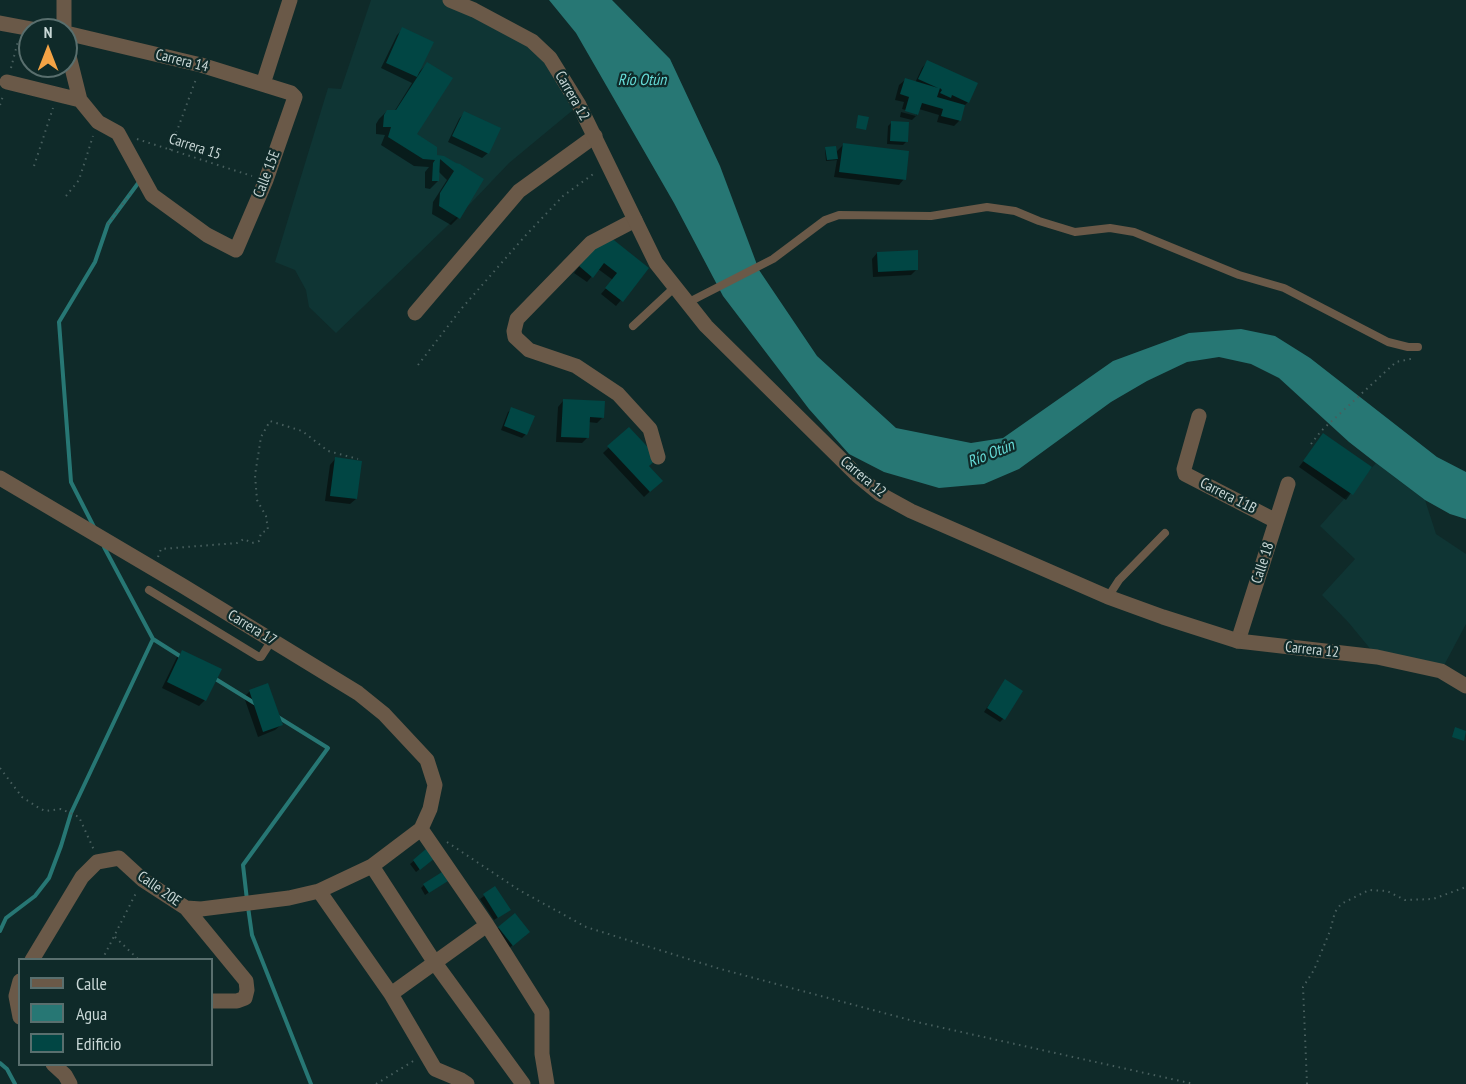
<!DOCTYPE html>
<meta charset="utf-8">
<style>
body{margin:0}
#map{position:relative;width:1466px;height:1084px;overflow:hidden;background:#0f2a29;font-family:"PT Sans Narrow",sans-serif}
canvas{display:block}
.legend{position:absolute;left:18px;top:958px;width:195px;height:108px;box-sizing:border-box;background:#0f2a29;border:2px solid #596f6e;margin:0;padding:8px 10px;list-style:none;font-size:18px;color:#c8d7d6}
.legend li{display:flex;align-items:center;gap:12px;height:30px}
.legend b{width:30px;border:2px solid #596f6e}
.north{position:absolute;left:18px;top:18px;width:60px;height:60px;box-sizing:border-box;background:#0f2a29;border:2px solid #596f6e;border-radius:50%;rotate:0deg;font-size:16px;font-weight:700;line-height:24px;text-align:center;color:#c8d7d6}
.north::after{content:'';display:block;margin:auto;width:21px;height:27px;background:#f4a345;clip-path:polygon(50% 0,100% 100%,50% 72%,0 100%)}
</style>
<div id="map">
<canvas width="1466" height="1084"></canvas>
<ul class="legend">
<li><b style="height:8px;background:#6a5948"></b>Calle</li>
<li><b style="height:16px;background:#277774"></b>Agua</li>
<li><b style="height:16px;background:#014644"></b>Edificio</li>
</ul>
<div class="north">N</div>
</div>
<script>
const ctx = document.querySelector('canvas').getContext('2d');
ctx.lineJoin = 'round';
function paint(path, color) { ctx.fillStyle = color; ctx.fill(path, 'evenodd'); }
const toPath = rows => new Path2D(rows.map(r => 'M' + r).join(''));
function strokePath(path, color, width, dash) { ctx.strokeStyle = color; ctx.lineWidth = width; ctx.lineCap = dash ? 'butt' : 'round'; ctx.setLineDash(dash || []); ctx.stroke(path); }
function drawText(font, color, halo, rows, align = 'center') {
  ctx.font = font + ' "PT Sans Narrow",sans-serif'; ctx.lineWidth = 4.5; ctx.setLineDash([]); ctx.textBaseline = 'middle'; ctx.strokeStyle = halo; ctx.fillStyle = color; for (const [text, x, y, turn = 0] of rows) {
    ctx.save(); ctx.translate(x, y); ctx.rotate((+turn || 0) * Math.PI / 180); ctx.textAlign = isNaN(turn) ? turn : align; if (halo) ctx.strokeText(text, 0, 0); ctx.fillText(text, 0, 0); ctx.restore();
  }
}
const built = toPath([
 [371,0,450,0,532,41,579,105,509,163,471,203,336,333,309,307,306,290,295,270,275,262,328,88,341,89],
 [1376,463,1425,500,1436,534,1466,554,1466,624,1441,671,1377,657,1349,623,1322,595,1355,559,1320,526]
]);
const water = toPath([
 [549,0,612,0,670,59,720,166,759,270,817,356,896,428,971,443,1003,438,1113,361,1189,333,1241,329,1275,336,1310,358,1437,457,1466,472,1466,519,1450,514,1425,500,1376,463,1349,442,1279,378,1251,364,1219,357,1187,362,1147,381,1111,402,1019,469,984,484,939,488,884,472,849,454,809,409,723,296,674,203,576,33]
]);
const shadow = toPath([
 [403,29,417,74,427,64,415,135,435,157,456,165,458,218,451,225,432,214,433,202,447,180,438,171,438,181,430,189,425,188,425,172,429,167,414,166,381,145,385,135,376,134,376,124,379,119,387,111,394,112,412,83,381,68,397,35],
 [927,62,968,102,964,106,959,121,954,126,937,122,939,115,919,109,916,116,916,113,902,109,904,102,895,100,899,85,905,80,915,83,922,68],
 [901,112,916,116,912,120,900,117],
 [464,113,488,153,482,158,448,142,459,119],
 [891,123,907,141,903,145,887,144,888,126],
 [843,145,904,179,899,185,834,177,837,160,826,161,825,150,826,149,836,152],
 [599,241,647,269,616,306,601,294,613,280,598,269,587,282,574,273],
 [877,253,917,269,911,275,873,277,872,259],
 [563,401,603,417,597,423,588,422,587,438,582,443,556,442,558,407],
 [512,409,526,434,522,438,501,430,508,412],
 [628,429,647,466,661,481,644,497,603,453],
 [1323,435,1370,467,1346,500,1299,467],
 [335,459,356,499,350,504,325,501,330,465],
 [183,651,205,700,199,706,162,688,177,657],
 [1002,685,1003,719,1000,722,984,712],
 [250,691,281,725,275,730,258,737,244,697],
 [427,850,430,861,416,872,410,864],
 [446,881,425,895,421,888,424,885],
 [495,888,505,913,494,920,480,899],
 [515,915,525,936,509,948,495,931]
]);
const stream = toPath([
 [94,527,71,482,59,322,95,262,108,224,139,182],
 [104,547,153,639,183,658],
 [214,678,256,704],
 [247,900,243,865,328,748,278,717],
 [248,907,252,935,311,1084],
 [0,931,6,918,35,896,49,878,61,846,71,813,153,639],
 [0,1063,7,1069,15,1084]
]);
const building = toPath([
 [402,27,434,42,417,77,386,63],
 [927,60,978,83,969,103,952,95,951,98,940,93,942,90,940,88,937,97,965,105,961,121,941,116,943,109,922,103,918,115,905,111,909,97,900,94,905,78,938,88,918,79],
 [427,62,453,78,417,134,437,147,437,155,444,156,456,163,460,164,484,179,460,219,439,206,440,193,454,171,440,159,439,181,432,181,433,163,435,160,423,159,388,137,391,127,383,127,384,115,387,110,396,110],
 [464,111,501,128,489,154,452,136],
 [858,115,869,117,866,130,856,128],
 [891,121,909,122,908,142,890,141],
 [843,143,909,151,906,180,839,172],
 [836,146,838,159,827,160,825,147],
 [605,233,649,268,623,302,605,288,617,273,604,263,593,278,579,266],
 [918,250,918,270,878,272,877,252],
 [563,399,605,401,604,418,590,417,589,438,561,437],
 [511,407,535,416,527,435,504,426],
 [629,427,658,458,649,466,663,481,650,492,607,446],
 [1323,433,1372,467,1353,495,1303,461],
 [335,457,362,461,357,499,330,496],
 [182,650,222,669,206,701,167,682],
 [1005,679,1023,691,1005,720,987,708],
 [268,683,283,725,263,732,249,690],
 [1455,727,1466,731,1464,741,1452,737],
 [427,848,435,858,420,870,413,860],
 [442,872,448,881,429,893,423,884],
 [495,886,511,910,498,918,483,894],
 [515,913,530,932,513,946,498,927]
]);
const path = toPath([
 [11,68,18,41],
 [0,105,3,96],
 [137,139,252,176],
 [170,150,196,79],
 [34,166,53,108],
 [66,196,79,180,93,136],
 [108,224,133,190],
 [418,365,462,308,526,235,563,196,596,172],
 [1311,444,1321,431,1396,362,1415,358],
 [158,557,161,549,237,543,244,539,252,543,259,541,261,533,268,530,266,516,257,500,255,475,261,437,270,421,302,431,328,451,358,459],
 [0,768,22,797,39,808,45,811,61,809,79,817,94,850],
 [447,842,519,890,586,927,717,968,921,1023,1194,1084],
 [115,937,139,960],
 [102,960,136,893],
 [376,1084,415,1060],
 [1307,1084,1303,987,1314,970,1330,931,1335,912,1341,904,1369,890,1387,891,1405,900,1433,899,1466,887]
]);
const service = toPath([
 [687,303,773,259,825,220,839,215,931,216,987,207,1015,211,1039,221,1075,232,1110,228,1134,232,1239,275,1284,288,1388,342,1408,347,1418,347],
 [633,326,675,287],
 [149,590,259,657,261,657,272,640],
 [1108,597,1119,580,1165,533]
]);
const minor = toPath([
 [0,23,37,30],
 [64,30,64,0],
 [66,33,201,65,291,93,295,97,266,180,236,250,207,235,152,195,118,133,98,122,80,100,66,44],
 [7,82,80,100],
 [263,84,290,0],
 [635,220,591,243,517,319,514,331,515,337,529,350,576,366,618,394,650,429,658,457],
 [415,313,519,191,595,136],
 [1199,416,1184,469,1185,474,1276,521],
 [0,478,183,586,358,693,384,714,427,760,435,785,430,809,421,829,372,866,319,891,289,898,201,909,186,908,143,880,119,858,97,862,82,877,32,960],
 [1238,641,1288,484],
 [421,829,487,925,542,1012,542,1054,547,1084],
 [372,866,435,963,523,1084],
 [319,891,391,994,435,1069,461,1080,467,1084],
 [186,908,246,981,247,990,245,998,237,1001,212,1001],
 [20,981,16,996,20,1017],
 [391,994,487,925],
 [53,1064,65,1075,70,1084]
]);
const tertiary = toPath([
 [450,0,474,10,532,41,550,58,579,105,656,263,706,326,858,476,880,494,911,511,1108,597,1163,617,1238,641,1377,657,1441,671,1466,686]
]);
const streetNames = [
 ["Carrera 14",182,61,14],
 ["Carrera 12",572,96,60],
 ["Carrera 15",195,147,18],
 ["Calle 15E",267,174,-69],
 ["Carrera 12",863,477,40],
 ["Carrera 11B",1228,496,27],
 ["Calle 18",1263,563,-72],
 ["Carrera 17",252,628,31],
 ["Carrera 12",1312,650,6],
 ["Calle 20E",159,889,35]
];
const waterNames = [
 ["Río Otún",642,80],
 ["Río Otún",991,454,-22]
];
paint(built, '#0f3534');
paint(water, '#277774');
paint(shadow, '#0007');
strokePath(stream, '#277774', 4);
paint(building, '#014644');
strokePath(path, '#485f5e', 2, [1.5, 4.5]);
strokePath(service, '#6a5948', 8);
strokePath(minor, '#6a5948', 15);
strokePath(tertiary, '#6a5948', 15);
drawText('15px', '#c8d7d6', '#0f2a29', streetNames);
drawText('italic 16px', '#65dad6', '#0f2a29', waterNames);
</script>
